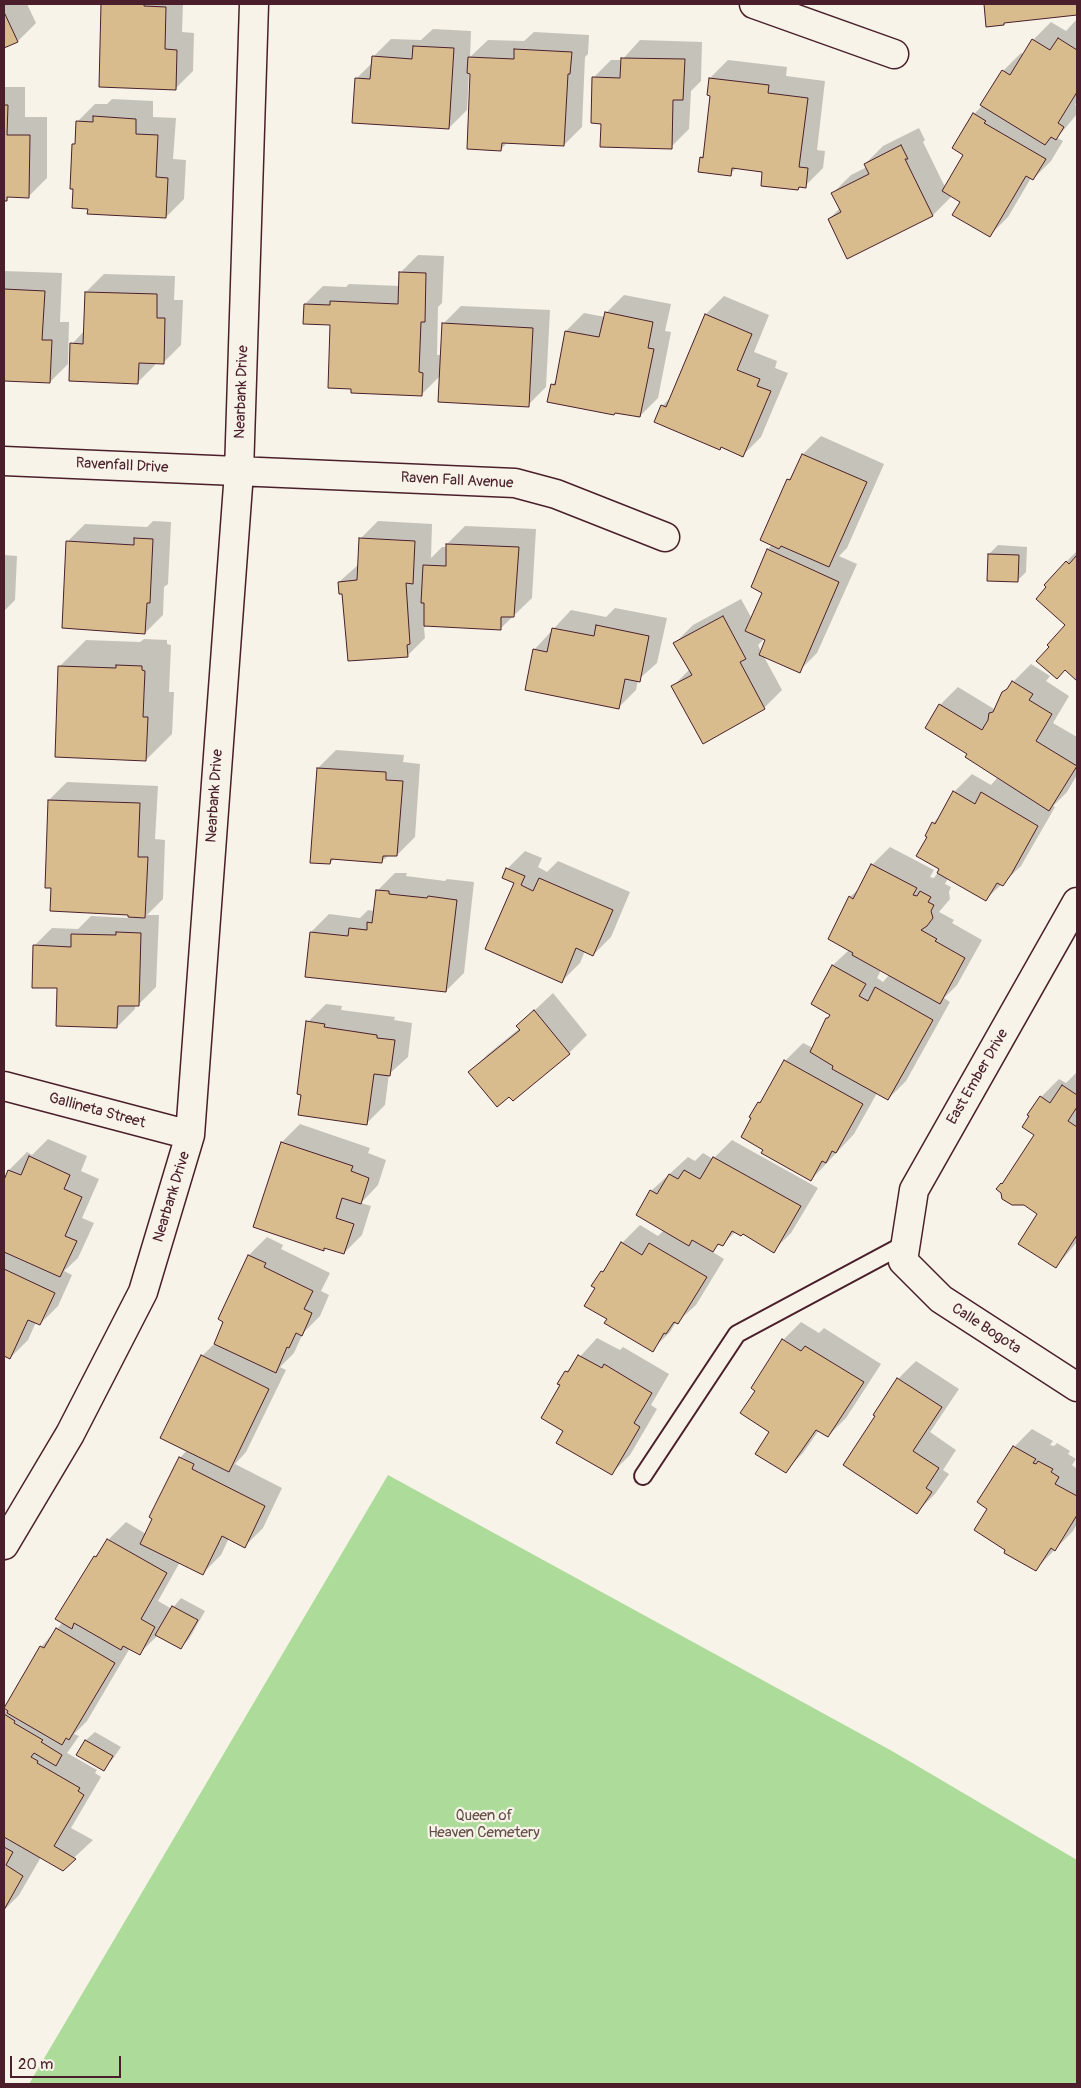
<!DOCTYPE html>
<style>
body{margin:0}
#map{position:relative;width:1081px;height:2088px;overflow:hidden;background:#f7f3e8;font-family:Pangolin,sans-serif}
canvas{display:block}
.frame{position:absolute;inset:0;border:5px solid #4a1f2b;pointer-events:none}
.scale{position:absolute;left:10px;top:2056px;width:111px;height:22px;box-sizing:border-box;border:2px solid #4a1f2b;border-top:0;padding-left:6px;font-size:15px;line-height:18px;white-space:nowrap;color:#4a1f2b;-webkit-text-stroke:4px #f7f3e8;paint-order:stroke}
</style>
<div id="map">
<canvas width="1081" height="2088"></canvas>
<div class="frame"></div>
<div class="scale">20 m</div>
</div>
<script>
const ctx = document.querySelector('canvas').getContext('2d');
ctx.lineJoin = 'round';
function paint(path, color) { ctx.fillStyle = color; ctx.fill(path, 'evenodd'); }
const toPath = rows => new Path2D(rows.map(r => 'M' + r).join(''));
function strokePath(path, color, width, dash) { ctx.strokeStyle = color; ctx.lineWidth = width; ctx.lineCap = dash ? 'butt' : 'round'; ctx.setLineDash(dash || []); ctx.stroke(path); }
function drawText(font, color, halo, rows, align = 'center') {
  ctx.font = font + ' Pangolin,sans-serif'; ctx.lineWidth = 4.5; ctx.setLineDash([]); ctx.textBaseline = 'middle'; ctx.strokeStyle = halo; ctx.fillStyle = color; for (const [text, x, y, turn = 0] of rows) {
    ctx.save(); ctx.translate(x, y); ctx.rotate((+turn || 0) * Math.PI / 180); ctx.textAlign = isNaN(turn) ? turn : align; if (halo) ctx.strokeText(text, 0, 0); ctx.fillText(text, 0, 0); ctx.restore();
  }
}
const green = toPath([
 [388,1475,892,1751,1077,1860,1077,2084,29,2084]
]);
const shadow = toPath([
 [4,4,27,4,36,23,18,41,4,47],
 [103,4,183,4,182,32,194,33,193,71,175,89,100,86],
 [985,4,1077,4,1077,14,1006,21,1003,24,987,25],
 [1076,20,1077,101,1075,105,1077,106,1077,114,1057,138,1063,141,1051,161,1033,179,1031,178,1008,217,990,235,962,202,949,194,951,197,933,215,848,257,829,219,840,208,833,193,851,175,867,167,865,164,883,146,919,128,925,140,923,142,945,187,965,154,974,114,983,105,1003,71,1021,53,1024,55,1033,40,1051,22,1066,31],
 [433,29,471,31,470,57,488,40,524,41,534,32,589,35,588,54,585,57,582,127,564,145,508,142,500,150,472,73,469,72,467,110,449,128,356,79,373,62,373,57,391,39,421,40],
 [640,40,702,42,701,81,691,91,689,129,671,147,593,78,611,60,622,60],
 [728,60,787,67,786,76,825,81,817,150,825,151,823,168,805,186,801,186,797,189,764,170,738,167,730,174,700,171,701,157,705,154,712,94,709,94,710,78],
 [4,87,25,87,25,117,47,117,47,178,29,196,10,196,6,200,4,200],
 [112,99,153,101,153,117,176,118,173,159,186,160,184,199,166,217,89,207,73,145,77,141,77,122,95,104,107,104],
 [418,255,444,256,442,303,438,307,437,355,441,355,443,324,461,306,550,310,546,387,528,405,440,376,422,394,305,304,323,286,346,287,349,284,400,286,400,273],
 [4,271,62,273,60,322,69,322,68,364,50,382,4,380],
 [104,274,175,276,174,300,183,300,181,345,163,363,156,362,155,365,137,383,72,344,85,330,86,292],
 [624,295,671,304,665,331,671,332,658,398,640,416,552,385,557,380,566,331,584,313,605,317,606,313],
 [724,296,769,315,754,352,777,361,775,368,788,373,761,437,743,455,722,446,720,448,662,406,673,395,706,314],
 [821,436,884,464,847,548,839,556,857,564,817,653,799,671,763,655,782,690,764,708,673,686,690,669,675,643,693,625,741,599,752,619,764,592,752,587,768,549,773,544,788,480,795,474,803,454],
 [761,636,767,639,761,652,758,645,763,640],
 [153,521,171,522,168,584,164,587,163,615,145,633,75,629,67,542,85,524,147,527],
 [378,521,432,524,431,558,442,547,447,547,447,544,465,526,536,529,532,598,500,629,428,625,424,628,425,638,407,656,343,592,339,582,359,564,360,539],
 [998,545,1027,547,1026,572,1017,581,989,554],
 [1077,551,1077,679,1065,669,1066,562],
 [4,555,17,556,15,600,4,611],
 [615,608,667,618,657,663,638,680,636,690,618,708,534,650,571,610,606,617],
 [144,639,167,640,167,644,171,645,169,692,174,692,172,734,146,760,60,666,86,640,140,642],
 [1031,664,1050,676,1046,681,1069,696,1053,723,1077,737,1077,775,1067,792,1053,806,1055,807,1021,866,986,899,948,878,945,884,951,887,949,892,950,899,939,912,954,920,952,923,982,940,957,985,944,998,950,1002,906,1081,888,1099,877,1093,854,1134,811,1180,765,1149,759,1103,765,1097,785,1061,803,1043,813,1048,827,1018,831,1015,812,1004,833,965,849,950,829,938,850,897,861,887,872,865,890,847,934,870,930,877,934,878,941,868,929,837,926,836,933,823,942,814,954,792,972,774,991,785,998,777,969,753,940,705,958,687,994,709,1013,682],
 [881,970,889,975,883,982,877,978],
 [336,750,404,755,403,762,420,764,415,837,397,855,389,855,382,861,335,858,330,863,318,768],
 [67,782,158,786,155,839,165,840,163,899,147,915,159,915,156,987,138,1005,135,1005,135,1009,117,1027,58,987,34,946,52,928,78,929,91,916,129,918,129,913,52,887,49,800],
 [525,851,542,858,538,867,547,872,558,861,630,892,611,937,593,955,585,951,580,963,562,981,515,883,504,878,507,869],
 [395,873,407,873,406,876,445,881,447,879,474,882,464,973,446,991,311,932,329,914,360,918,368,910,374,911,377,891],
 [553,993,587,1035,569,1053,513,1099,470,1072,488,1054,520,1028,518,1026],
 [326,1004,342,1006,341,1010,395,1017,394,1020,412,1023,408,1057,389,1074,385,1105,367,1123,308,1022],
 [1077,1072,1077,1242,1056,1267,1039,1214,1002,1184,1008,1177,1036,1134,1041,1097,1059,1079,1066,1083],
 [300,1124,370,1148,368,1153,386,1160,378,1185,361,1203,371,1206,362,1235,344,1253,326,1247,323,1249,254,1226,282,1142],
 [48,1139,87,1156,81,1171,99,1179,82,1218,94,1223,78,1258,64,1271,72,1275,58,1306,40,1324,36,1322,28,1340,10,1358,4,1355,4,1183,9,1170,27,1152,32,1155],
 [732,1140,818,1188,791,1233,773,1251,743,1233,736,1231,722,1245,719,1243,711,1251,724,1259,696,1305,675,1324,670,1332,652,1350,608,1319,596,1288,602,1272,609,1264,622,1243,640,1225,658,1236,664,1230,638,1214,651,1191,688,1157,695,1161,703,1153,713,1159],
 [267,1237,283,1245,281,1249,330,1273,321,1291,329,1295,320,1316,303,1333,294,1353,280,1367,286,1370,246,1452,235,1464,282,1488,263,1528,245,1546,229,1538,221,1555,203,1573,180,1562,158,1601,172,1609,181,1598,205,1611,189,1639,180,1648,158,1635,140,1653,130,1648,87,1721,74,1734,79,1736,67,1753,97,1770,95,1773,101,1777,71,1828,93,1840,62,1869,41,1857,19,1895,4,1910,4,1713,41,1647,63,1622,95,1557,108,1540,126,1522,146,1534,180,1458,187,1450,202,1356,216,1342,225,1321,220,1319,249,1255],
 [801,1322,819,1333,824,1328,881,1364,846,1418,828,1436,819,1430,803,1453,785,1471,757,1390,783,1340],
 [597,1338,620,1350,623,1347,669,1374,651,1405,657,1409,630,1455,612,1473,564,1431,562,1385,566,1372],
 [916,1361,959,1389,930,1432,956,1450,943,1470,949,1474,935,1494,917,1512,877,1416,898,1379],
 [1032,1429,1053,1441,1050,1445,1054,1446,1057,1443,1070,1451,1068,1454,1076,1459,1072,1465,1077,1469,1077,1524,1073,1531,1036,1569,1007,1549,989,1509,1014,1447],
 [95,1732,121,1747,112,1760,103,1769,78,1754,86,1740]
]);
const building = toPath([
 [101,4,144,4,144,6,166,7,165,49,177,50,176,90,99,87,101,4],
 [984,4,1077,4,1077,15,1004,23,1004,25,986,27,984,4],
 [4,12,18,42,4,48,4,12],
 [1058,38,1077,50,1077,92,1058,123,1064,127,1056,140,1051,137,1045,145,980,105,1002,70,1010,75,1032,39,1050,50,1058,38],
 [413,46,454,48,449,129,352,123,355,78,370,79,372,56,412,59,413,46],
 [514,49,572,52,570,74,568,74,564,146,502,143,501,151,467,149,470,74,467,73,468,57,514,59,514,49],
 [621,58,685,59,683,100,673,100,672,149,600,147,601,124,591,123,592,77,620,78,621,58],
 [709,78,769,85,768,93,808,98,799,167,808,168,806,188,799,187,798,190,761,186,762,172,732,168,731,176,698,172,700,157,703,158,710,96,707,95,709,78],
 [4,105,8,105,7,135,30,135,29,198,7,197,7,201,4,201,4,105],
 [973,113,986,121,984,123,1046,159,1033,180,1026,176,990,237,952,215,960,202,942,191,963,155,952,148,973,113],
 [93,116,136,119,136,134,158,135,156,177,168,178,166,218,87,214,88,209,72,208,73,189,70,189,72,144,75,144,76,121,93,122,93,116],
 [901,145,908,159,905,159,933,216,847,259,828,219,841,212,831,193,869,174,864,164,901,145],
 [399,272,426,273,425,322,421,322,419,372,423,373,422,396,351,393,351,389,328,388,330,325,303,324,304,304,330,305,330,301,398,304,399,272],
 [4,289,45,291,42,340,52,340,50,383,4,381,4,289],
 [85,292,157,294,157,318,165,318,164,364,139,363,138,384,69,381,70,343,83,344,85,292],
 [605,312,653,322,648,348,654,349,640,417,615,413,614,415,547,402,551,384,555,385,565,331,599,337,605,312],
 [705,314,752,334,737,370,760,379,757,386,771,391,743,457,721,447,720,450,654,422,661,405,666,407,705,314],
 [442,323,533,328,529,407,438,402,442,323],
 [802,454,867,482,829,567,781,546,779,549,760,540,787,479,790,480,802,454],
 [134,538,153,539,150,603,147,603,145,634,62,628,66,541,134,545,134,538],
 [359,538,415,541,413,584,406,583,410,644,407,645,408,657,348,661,342,594,339,594,338,582,357,580,359,538],
 [446,544,519,547,514,617,501,617,501,630,424,626,424,603,421,603,423,565,446,566,446,544],
 [767,549,839,582,800,673,759,655,765,640,745,631,762,593,751,587,767,549],
 [988,554,1019,555,1018,582,987,581,988,554],
 [1077,555,1077,681,1065,670,1057,679,1036,661,1049,647,1047,645,1065,625,1036,599,1046,587,1044,585,1066,561,1069,564,1077,555],
 [723,616,746,659,740,662,765,709,703,744,671,686,692,675,673,643,723,616],
 [596,625,649,636,640,682,625,679,619,709,525,690,533,649,547,652,552,628,594,636,596,625],
 [116,665,142,666,142,670,145,671,143,717,148,717,146,761,55,757,58,666,116,668,116,665],
 [1012,681,1033,694,1029,700,1052,714,1036,741,1077,766,1049,811,965,757,967,754,925,728,939,704,982,730,988,720,989,713,993,712,1002,692,1007,689,1012,681],
 [317,768,386,772,386,780,403,781,397,856,383,856,382,863,331,859,330,864,310,863,317,768],
 [953,791,975,804,981,792,1038,826,1012,873,1003,886,997,883,986,901,937,873,939,869,916,856,927,837,925,836,932,822,935,824,953,791],
 [48,800,140,803,138,857,148,857,145,918,128,917,128,915,50,911,51,888,45,888,48,800],
 [871,864,917,888,913,895,917,896,920,891,931,897,928,902,934,905,931,911,933,918,927,926,921,930,937,939,935,941,965,958,940,1004,852,955,853,953,828,939,849,896,853,899,871,864],
 [506,868,525,876,521,885,533,891,539,878,613,910,593,956,576,948,562,983,485,949,514,883,502,878,506,868],
 [376,890,389,891,389,894,427,898,428,896,457,900,446,992,305,977,310,932,348,936,349,928,367,930,367,922,372,923,376,890],
 [116,932,141,933,139,1006,118,1006,117,1028,56,1026,57,988,32,988,33,945,71,947,71,934,116,935,116,932],
 [832,965,866,984,859,996,868,1001,875,987,933,1020,888,1100,832,1069,833,1066,810,1052,826,1018,828,1018,830,1015,811,1004,832,965],
 [534,1010,570,1054,513,1101,509,1097,497,1107,468,1072,520,1030,516,1026,534,1010],
 [306,1021,325,1024,324,1027,377,1035,377,1038,395,1040,390,1076,374,1074,367,1125,298,1115,301,1095,297,1094,306,1021],
 [784,1060,863,1104,836,1153,832,1151,826,1163,822,1161,811,1181,761,1153,763,1150,741,1137,751,1118,749,1117,758,1102,760,1103,784,1060],
 [1062,1085,1077,1095,1077,1107,1068,1121,1077,1127,1077,1235,1056,1268,1018,1244,1037,1214,1024,1205,1012,1205,1002,1199,1001,1193,996,1189,1001,1183,1002,1184,1034,1135,1022,1127,1029,1116,1027,1115,1040,1096,1050,1103,1062,1085],
 [281,1142,353,1166,351,1171,369,1178,361,1204,342,1198,336,1218,354,1224,344,1254,324,1248,324,1251,253,1227,281,1142],
 [29,1156,70,1175,64,1189,82,1197,65,1236,77,1241,60,1277,4,1252,4,1180,8,1170,21,1175,29,1156],
 [713,1157,801,1206,774,1253,743,1234,741,1236,732,1231,723,1246,718,1244,713,1252,692,1240,689,1246,636,1215,650,1190,657,1194,669,1174,678,1179,684,1170,700,1179,713,1157],
 [621,1242,642,1255,649,1243,707,1277,678,1324,674,1322,666,1334,664,1333,653,1352,604,1323,607,1319,584,1306,595,1288,591,1286,601,1271,603,1272,621,1242],
 [248,1255,266,1263,264,1267,313,1291,304,1309,312,1313,302,1336,296,1333,289,1348,287,1347,276,1373,214,1344,223,1322,218,1319,248,1255],
 [4,1269,55,1293,40,1325,28,1320,10,1359,4,1356,4,1269],
 [782,1339,801,1351,805,1346,864,1382,828,1437,816,1430,786,1473,755,1454,769,1432,740,1413,755,1391,751,1388,782,1339],
 [201,1355,269,1389,229,1472,160,1438,201,1355],
 [578,1355,602,1368,604,1364,652,1393,634,1423,640,1427,612,1475,556,1443,563,1431,541,1418,560,1385,557,1384,565,1371,568,1372,578,1355],
 [897,1378,942,1407,913,1451,939,1468,926,1488,932,1492,917,1514,843,1465,875,1416,873,1415,897,1378],
 [1013,1446,1036,1459,1033,1463,1036,1464,1038,1461,1053,1469,1051,1472,1059,1477,1055,1484,1077,1496,1077,1515,1055,1551,1051,1548,1036,1571,1004,1553,1005,1550,974,1530,987,1509,977,1502,1013,1446],
 [179,1457,194,1464,192,1469,265,1506,245,1548,222,1536,203,1575,140,1544,152,1519,149,1517,179,1457],
 [107,1539,167,1573,141,1619,155,1627,140,1655,123,1646,121,1650,74,1623,72,1629,55,1619,94,1556,96,1557,107,1539],
 [172,1606,198,1620,181,1649,155,1635,172,1606],
 [56,1628,115,1663,69,1740,66,1738,62,1745,7,1713,8,1711,4,1708,40,1646,44,1648,56,1628],
 [4,1714,15,1721,14,1723,43,1740,41,1742,62,1755,56,1766,34,1753,31,1757,38,1761,37,1763,80,1788,78,1791,84,1795,54,1846,76,1859,63,1871,4,1837,4,1714],
 [85,1740,113,1756,104,1771,76,1755,85,1740],
 [4,1847,13,1852,6,1865,23,1876,4,1910,4,1847]
]);
const service = toPath([
 [643,1476,737,1334,905,1244]
]);
const minor = toPath([
 [754,4,894,54],
 [4,461,515,483,556,494,665,537],
 [1077,902,914,1190,903,1261,941,1299,1077,1387],
 [4,1086,190,1135],
 [4,1545,70,1434,143,1292,190,1135,239,472,254,4]
]);
const streetNames = [
 ["Nearbank Drive",242,392,-88],
 ["Ravenfall Drive",122,466,3],
 ["Raven Fall Avenue",457,481,3],
 ["Nearbank Drive",215,796,-86],
 ["East Ember Drive",978,1077,-60],
 ["Gallineta Street",97,1111,15],
 ["Nearbank Drive",172,1197,-73],
 ["Calle Bogota",986,1329,33]
];
const parkNames = [
 ["Queen of",484,1816],
 ["Heaven Cemetery",484,1833]
];
paint(green, '#addb9a');
paint(shadow, '#0003');
paint(building, '#d8bc8d');
strokePath(building, '#4a1f2b', 1);
strokePath(service, '#4a1f2b', 20);
strokePath(minor, '#4a1f2b', 31);
strokePath(service, '#f7f3e8', 16);
strokePath(minor, '#f7f3e8', 28);
drawText('15px', '#4a1f2b', '#f7f3e8', streetNames);
drawText('15px', '#634e47', '#f7f3e8', parkNames);
</script>
